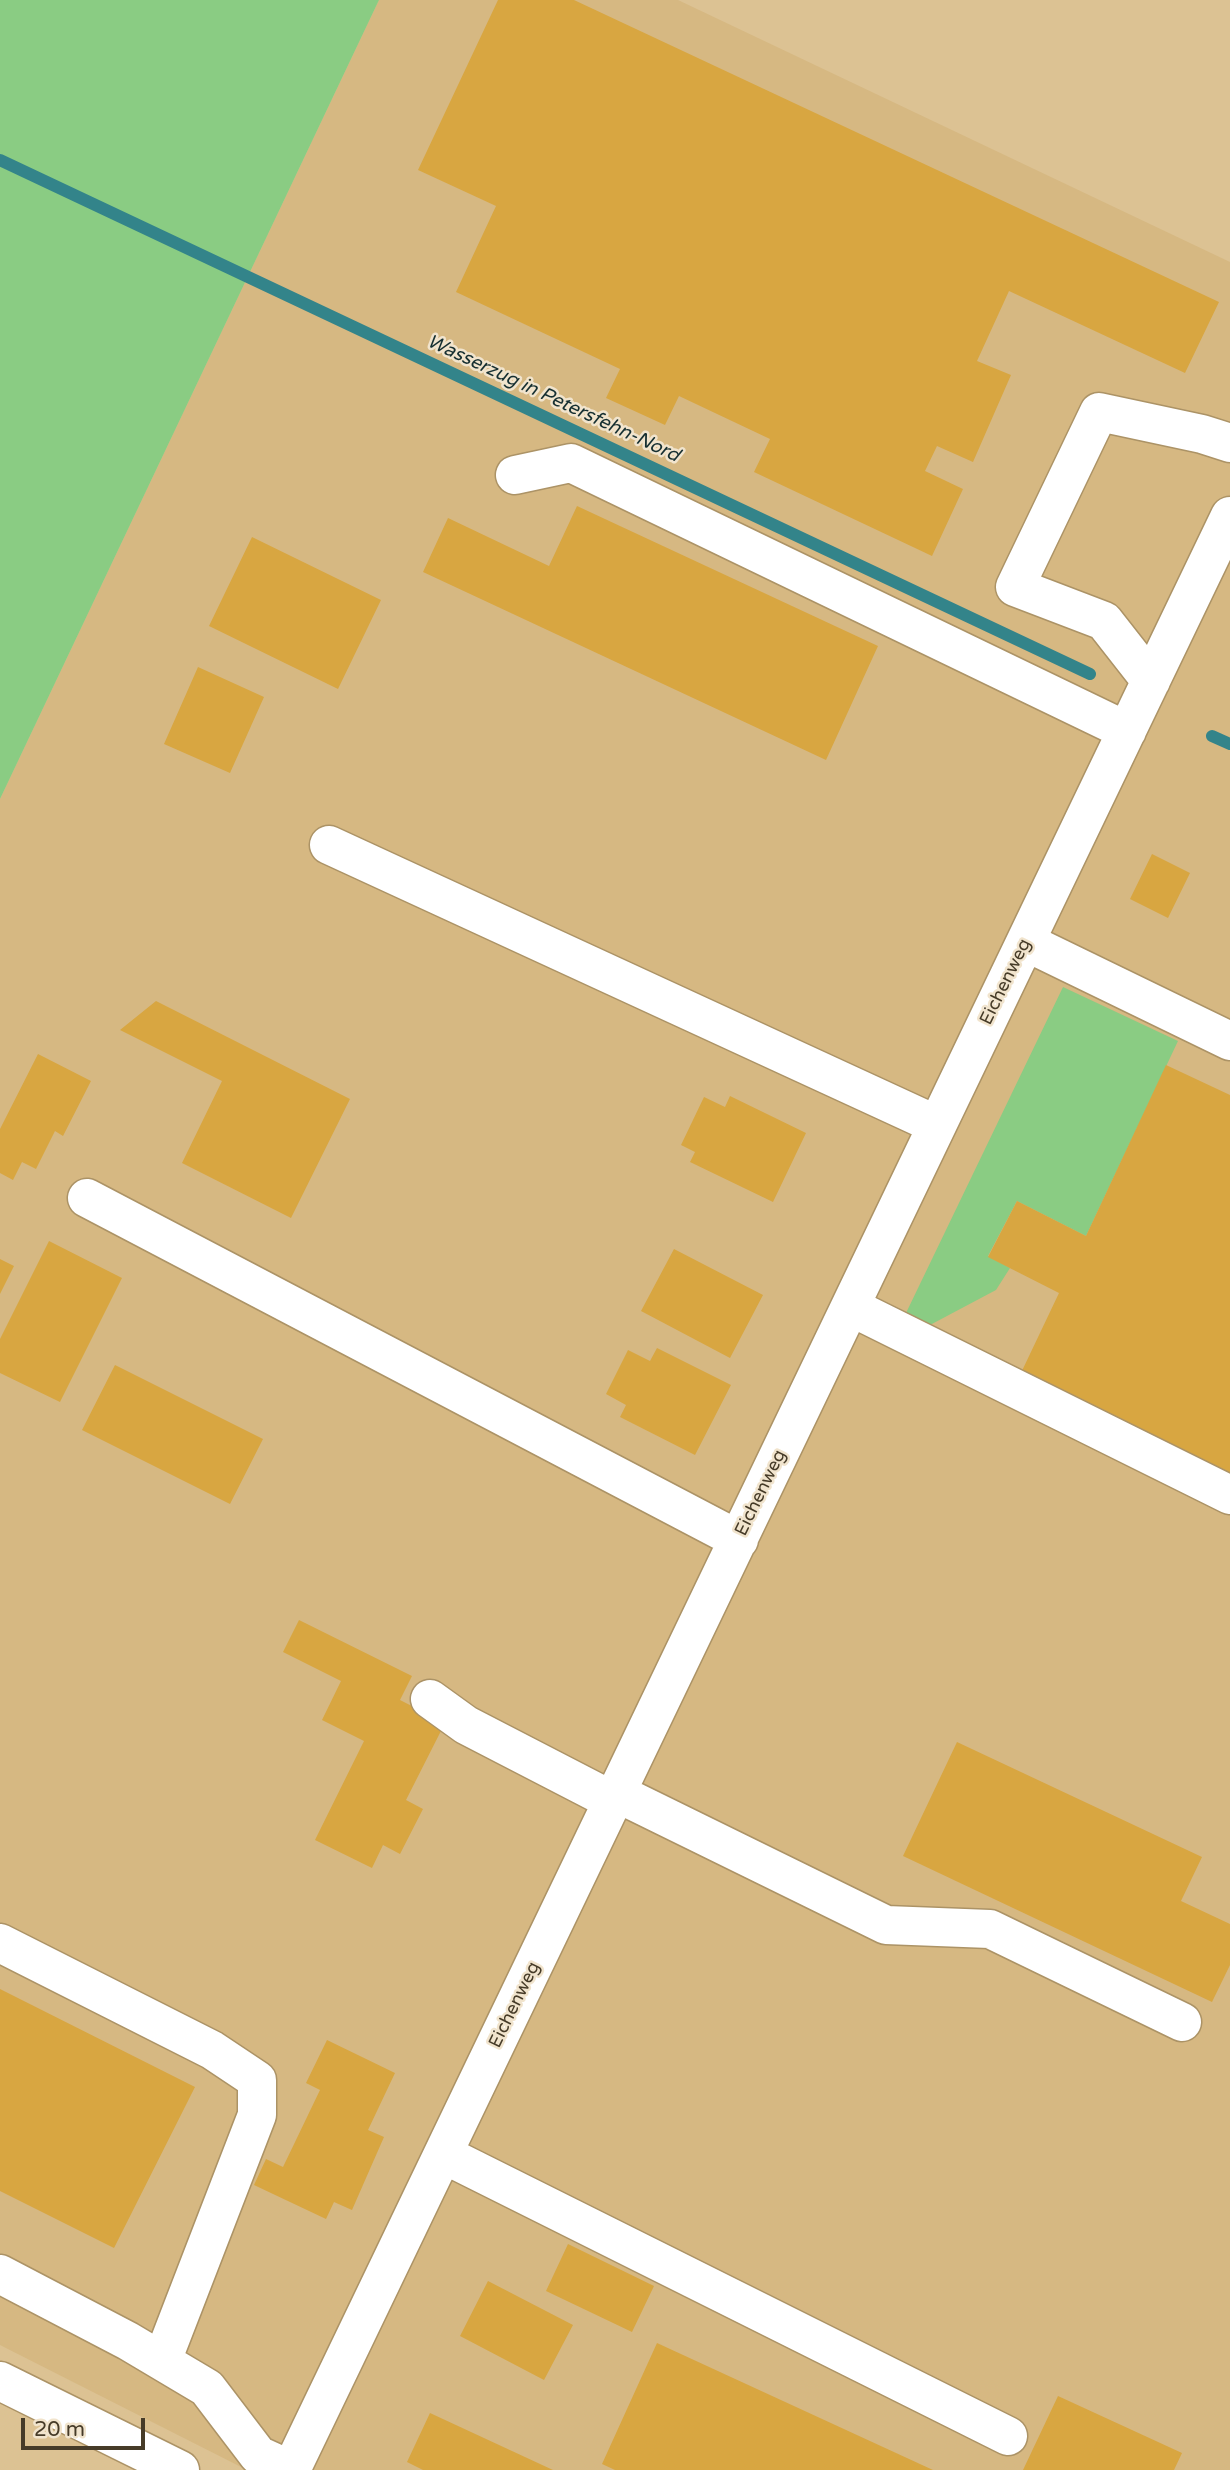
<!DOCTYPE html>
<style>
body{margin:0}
#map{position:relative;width:1230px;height:2470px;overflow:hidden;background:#dcc293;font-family:"Varela Round",sans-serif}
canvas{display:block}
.scale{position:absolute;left:21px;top:2418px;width:124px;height:32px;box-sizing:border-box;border:4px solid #463b28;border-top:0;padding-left:9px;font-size:21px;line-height:24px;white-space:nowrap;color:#463b28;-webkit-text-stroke:5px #f1e4cd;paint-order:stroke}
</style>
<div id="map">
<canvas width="1230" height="2470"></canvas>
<div class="scale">20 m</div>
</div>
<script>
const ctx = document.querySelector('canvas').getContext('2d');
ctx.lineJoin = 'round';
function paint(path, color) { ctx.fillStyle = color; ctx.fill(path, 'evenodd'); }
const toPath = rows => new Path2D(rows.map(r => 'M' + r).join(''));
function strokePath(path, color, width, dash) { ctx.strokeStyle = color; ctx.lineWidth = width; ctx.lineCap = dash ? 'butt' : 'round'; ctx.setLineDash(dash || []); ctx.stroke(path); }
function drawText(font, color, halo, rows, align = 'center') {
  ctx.font = font + ' "Varela Round",sans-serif'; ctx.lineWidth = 5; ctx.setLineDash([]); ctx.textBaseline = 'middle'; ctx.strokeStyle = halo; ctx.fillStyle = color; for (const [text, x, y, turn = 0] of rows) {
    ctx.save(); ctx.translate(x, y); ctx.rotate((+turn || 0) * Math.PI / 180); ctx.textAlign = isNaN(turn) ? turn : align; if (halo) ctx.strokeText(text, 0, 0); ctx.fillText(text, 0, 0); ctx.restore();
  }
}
const built = toPath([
 [379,0,678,0,1230,262,1230,2470,247,2470,0,2345,0,799]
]);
const green = toPath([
 [0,0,379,0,0,799],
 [1063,987,1178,1041,1086,1236,1017,1201,988,1256,1010,1268,996,1290,930,1325,906,1313]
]);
const stream = toPath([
 [0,160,1090,674],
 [1212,736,1230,744]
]);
const building = toPath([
 [498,0,574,0,1219,302,1185,373,1009,291,977,361,1011,375,973,462,937,446,925,471,963,489,932,556,754,472,770,439,679,396,665,425,606,398,620,369,456,292,496,206,418,170],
 [577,506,878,646,826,760,423,572,448,518,549,566],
 [252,537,381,600,338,689,209,626],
 [198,667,264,697,230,773,164,744],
 [1152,854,1190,873,1168,918,1130,899],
 [156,1001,350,1099,291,1218,182,1163,222,1081,120,1030],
 [38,1054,91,1081,63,1136,55,1131,36,1169,22,1162,13,1180,0,1173,0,1129],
 [1166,1065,1230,1095,1230,1474,1020,1375,1059,1293,988,1257,1017,1201,1086,1236],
 [730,1096,806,1133,773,1202,690,1162,695,1152,681,1145,704,1097,725,1107],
 [49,1241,122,1278,60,1402,0,1373,0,1339],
 [674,1249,763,1295,730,1358,641,1311],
 [0,1259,14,1266,0,1294],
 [657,1348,731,1385,695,1455,620,1417,626,1405,606,1394,628,1350,650,1361],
 [115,1365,263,1439,230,1504,82,1430],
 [299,1620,412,1676,400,1700,445,1723,406,1800,423,1809,400,1854,383,1845,372,1868,315,1840,364,1741,322,1720,341,1681,283,1652],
 [957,1742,1202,1857,1181,1901,1230,1924,1230,1965,1212,2002,903,1856],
 [0,1989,195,2087,114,2248,0,2191],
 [327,2040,395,2073,368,2130,384,2137,352,2210,334,2202,326,2219,254,2185,266,2159,283,2167,320,2090,306,2083],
 [568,2244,654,2286,632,2332,546,2291],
 [488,2281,573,2325,544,2380,460,2336],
 [657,2343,933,2470,615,2470,602,2464],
 [1058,2396,1182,2453,1174,2470,1023,2470],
 [430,2413,553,2470,423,2470,407,2462]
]);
const minor = toPath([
 [515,475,571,463,1127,731],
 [1151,681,1104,621,1015,587,1099,412,1202,434,1230,443],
 [329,845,937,1125],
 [1026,942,1230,1041],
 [87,1198,739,1540],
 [851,1307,1230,1495],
 [430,1699,466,1725,613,1801],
 [617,1793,886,1925,990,1929,1182,2022],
 [0,1943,212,2050,257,2080,257,2115,162,2361],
 [443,2154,1008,2436],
 [0,2274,128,2341,207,2388,258,2455,291,2470,1230,516],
 [0,2381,180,2470]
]);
const streetNames = [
 ["Eichenweg",1006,982,-64],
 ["Eichenweg",761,1493,-64],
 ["Eichenweg",515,2005,-64]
];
const waterNames = [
 ["Wasserzug in Petersfehn-Nord",553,399,25]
];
paint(built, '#d6b882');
paint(green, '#8acc83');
strokePath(stream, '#33848a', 12);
paint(building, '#d8a641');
strokePath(minor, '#ac9366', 41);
strokePath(minor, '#fff', 38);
drawText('18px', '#463b28', '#f1e4cd', streetNames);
drawText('italic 19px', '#162f31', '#f1e4cd', waterNames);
</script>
